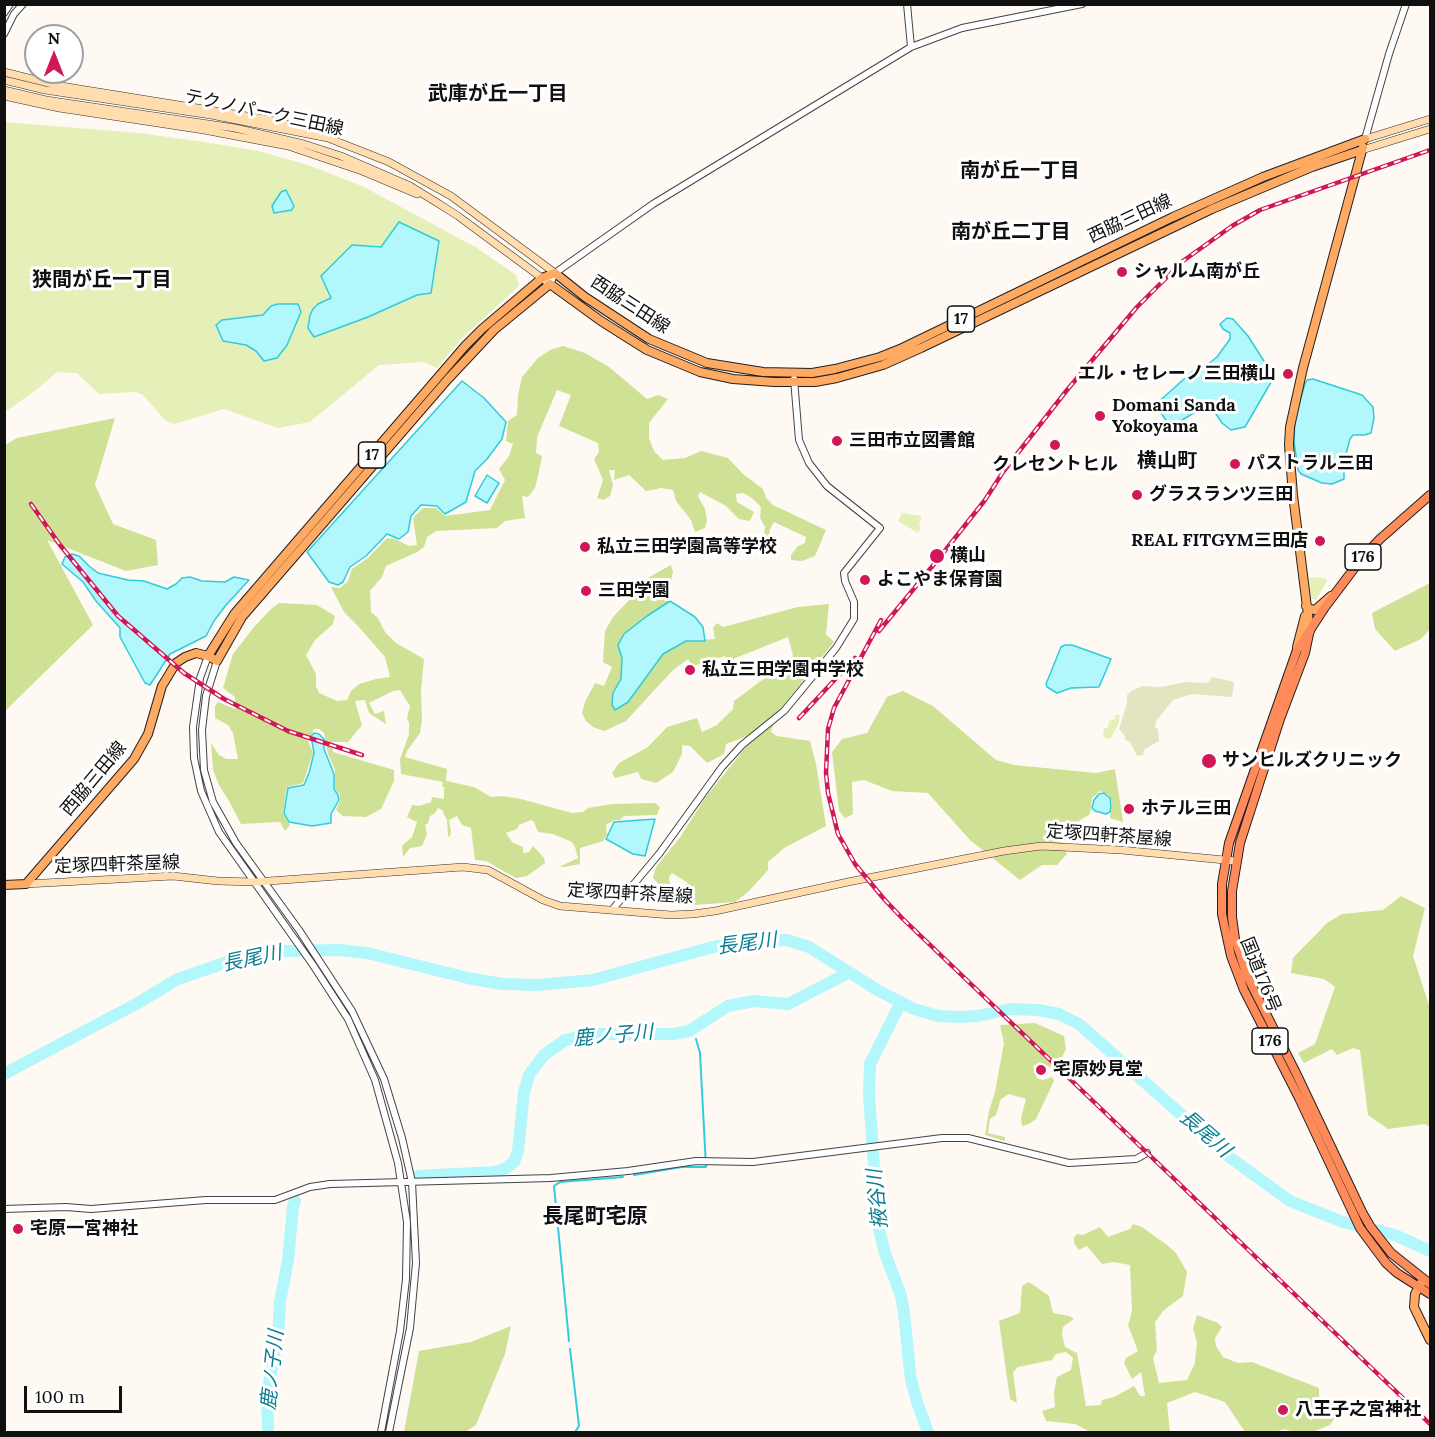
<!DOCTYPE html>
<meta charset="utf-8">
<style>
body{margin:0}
#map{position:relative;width:1435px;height:1437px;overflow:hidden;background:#fff9f3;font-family:Lora,serif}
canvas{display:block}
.frame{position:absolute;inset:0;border:6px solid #101010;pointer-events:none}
.north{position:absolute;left:24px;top:24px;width:60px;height:60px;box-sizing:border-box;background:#fff;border:2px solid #9f9f9f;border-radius:50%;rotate:0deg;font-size:16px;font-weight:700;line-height:24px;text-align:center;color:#101010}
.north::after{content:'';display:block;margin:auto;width:21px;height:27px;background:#d01859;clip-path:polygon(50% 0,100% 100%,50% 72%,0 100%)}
.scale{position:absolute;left:24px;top:1386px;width:98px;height:27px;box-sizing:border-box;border:3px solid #101010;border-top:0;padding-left:8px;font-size:18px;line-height:21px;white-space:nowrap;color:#101010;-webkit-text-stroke:4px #fff;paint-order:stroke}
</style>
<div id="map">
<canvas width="1435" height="1437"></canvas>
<div class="frame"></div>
<div class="north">N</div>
<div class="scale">100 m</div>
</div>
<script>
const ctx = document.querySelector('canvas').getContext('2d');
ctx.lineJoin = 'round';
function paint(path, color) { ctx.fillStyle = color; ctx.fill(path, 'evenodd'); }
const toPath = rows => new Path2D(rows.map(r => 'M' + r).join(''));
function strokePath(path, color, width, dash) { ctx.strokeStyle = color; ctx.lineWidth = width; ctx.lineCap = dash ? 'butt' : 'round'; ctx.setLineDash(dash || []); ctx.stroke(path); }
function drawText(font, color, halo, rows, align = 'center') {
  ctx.font = font + ' Lora,"Noto Sans JP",serif'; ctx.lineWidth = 6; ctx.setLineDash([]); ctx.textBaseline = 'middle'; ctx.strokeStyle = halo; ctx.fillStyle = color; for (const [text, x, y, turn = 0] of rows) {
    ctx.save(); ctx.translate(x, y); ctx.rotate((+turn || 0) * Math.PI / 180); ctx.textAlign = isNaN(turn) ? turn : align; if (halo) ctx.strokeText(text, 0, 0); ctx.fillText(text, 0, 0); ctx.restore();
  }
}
const green = toPath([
 [5,122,139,133,204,142,259,151,311,166,364,187,477,248,516,275,519,286,463,337,437,368,424,362,379,365,310,422,278,428,224,409,174,424,165,420,143,395,136,392,99,394,77,373,57,372,36,390,5,412],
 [902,513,922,516,919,524,921,528,918,533,898,521],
 [1319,577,1327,579,1327,581,1316,600,1311,598,1309,578],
 [1115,715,1120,715,1118,725,1110,739,1103,737,1104,728,1108,728,1109,721,1115,719]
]);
const forest = toPath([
 [563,346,585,353,609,367,647,399,658,395,668,399,649,423,649,438,654,451,663,460,685,458,701,451,728,458,743,474,763,489,766,498,773,505,826,530,815,556,802,561,791,560,791,555,798,546,805,543,806,537,774,522,770,529,767,547,763,549,761,546,764,535,765,527,760,518,761,507,752,498,743,493,736,494,737,502,754,512,750,521,739,519,726,506,700,492,698,496,705,509,707,520,705,528,695,532,691,520,676,501,673,490,661,488,646,491,629,475,614,480,615,470,609,470,613,485,610,496,603,500,597,498,603,480,594,459,599,452,598,443,559,426,571,395,557,390,537,437,536,453,542,456,538,476,535,488,528,497,522,496,525,518,505,521,497,528,436,531,427,537,424,547,417,552,386,566,382,577,370,591,371,612,378,618,385,632,396,643,424,659,421,691,422,721,420,733,407,751,405,757,447,769,446,781,474,787,491,797,502,796,521,799,572,813,583,812,588,808,612,804,655,803,660,807,657,815,624,816,620,820,614,820,606,825,607,834,603,841,580,848,580,864,564,867,559,867,578,858,575,847,572,842,553,834,538,832,534,822,531,820,519,825,517,829,506,833,512,842,523,847,523,853,529,852,533,846,544,858,545,863,527,876,516,878,486,861,475,860,471,828,462,825,457,816,449,820,451,832,450,836,448,837,447,820,442,810,438,808,435,813,430,816,428,823,425,825,427,834,422,846,410,848,403,857,402,846,412,837,417,822,407,817,412,805,419,806,431,802,432,797,444,799,444,787,442,787,443,782,401,774,400,759,409,734,409,723,407,718,410,706,400,690,393,691,369,703,375,714,384,711,386,724,369,713,365,700,355,701,362,725,348,742,332,742,333,752,394,770,394,781,381,809,366,817,343,816,336,810,340,801,340,795,335,788,335,770,328,754,324,733,319,729,314,729,308,741,313,753,303,783,287,787,283,813,290,825,285,831,280,822,241,824,229,801,219,785,213,770,211,743,219,755,226,759,238,759,233,733,228,725,215,718,215,706,218,702,235,709,235,697,223,688,233,654,254,627,271,609,279,603,317,605,335,616,333,624,315,640,306,655,316,674,316,686,319,693,337,701,347,700,351,691,359,684,376,679,390,677,385,657,358,626,344,612,331,587,340,588,348,581,352,569,368,558,387,538,395,539,409,546,417,545,413,518,423,508,436,508,445,516,490,510,505,480,499,469,509,456,513,444,506,441,508,421,517,415,518,395,522,377,538,358,550,350],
 [115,418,95,485,113,524,156,540,158,565,126,571,47,540,93,625,5,711,5,445,17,438],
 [671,565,673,572,668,595,670,601,647,616,618,645,622,658,621,679,613,693,628,702,663,654,686,641,715,639,713,628,717,623,723,627,798,607,829,604,826,634,834,642,777,713,771,732,777,736,810,741,816,764,826,826,784,848,768,862,768,870,748,892,735,902,682,906,678,890,688,883,672,873,669,877,670,886,668,889,663,889,653,878,656,867,681,836,705,798,746,747,745,737,726,744,724,754,707,763,690,746,682,745,682,754,673,772,656,783,641,779,638,772,615,778,612,773,619,763,648,747,667,727,697,718,702,732,717,725,733,709,734,701,762,680,789,667,793,655,788,637,728,661,725,656,693,666,688,659,673,670,626,721,604,731,593,727,586,721,582,713,585,702,595,683,604,686,612,667,603,662,605,631,613,617,631,598,644,580],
 [1430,583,1430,629,1421,639,1395,651,1375,629,1372,613],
 [903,691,933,706,996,760,1014,765,1096,773,1115,769,1123,822,1110,818,1112,803,1109,795,1100,791,1092,798,1090,814,1061,832,1061,840,1067,854,1057,865,1042,865,1020,880,970,840,928,793,892,791,864,780,852,782,853,814,845,818,839,811,832,752,842,739,867,733,887,697],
 [1401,896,1425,908,1413,956,1430,1008,1430,1127,1425,1124,1388,1129,1368,1115,1360,1050,1353,1048,1337,1055,1332,1049,1304,1063,1298,1053,1315,1044,1335,987,1324,979,1291,973,1293,958,1327,923,1342,914,1383,910],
 [1035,1023,1064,1036,1066,1049,1056,1070,1040,1062,1033,1066,1037,1078,1043,1080,1052,1077,1054,1081,1036,1119,1029,1124,1022,1126,1021,1118,1026,1099,1009,1094,1001,1099,996,1115,990,1119,988,1133,1005,1137,1005,1141,985,1135,989,1111,995,1092,1004,1043,1000,1025],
 [1133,1224,1142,1227,1167,1245,1176,1253,1187,1272,1183,1296,1164,1310,1155,1322,1157,1350,1153,1358,1159,1383,1187,1380,1195,1363,1197,1342,1193,1329,1197,1315,1218,1323,1222,1327,1215,1338,1216,1346,1223,1357,1238,1363,1252,1362,1319,1388,1319,1398,1335,1417,1330,1425,1312,1432,1293,1432,1285,1429,1274,1432,1245,1432,1225,1402,1195,1392,1167,1403,1170,1432,1090,1432,1075,1424,1046,1421,1042,1411,1055,1407,1054,1392,1057,1377,1071,1370,1073,1358,1066,1352,1056,1354,1052,1360,1018,1367,1013,1372,1017,1403,1010,1399,999,1321,1020,1313,1022,1286,1029,1282,1049,1296,1053,1313,1069,1316,1074,1319,1063,1327,1062,1334,1065,1347,1077,1353,1086,1406,1101,1405,1102,1400,1114,1397,1134,1386,1140,1396,1145,1396,1141,1372,1132,1379,1124,1363,1126,1358,1138,1351,1128,1325,1132,1311,1130,1265,1113,1262,1102,1264,1087,1246,1079,1250,1074,1243,1074,1237,1077,1234,1083,1235,1100,1227,1108,1237,1130,1229],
 [511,1326,505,1354,476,1425,465,1432,404,1432,419,1351,471,1342]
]);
const cemetery = toPath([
 [1213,677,1234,682,1232,697,1192,694,1173,700,1156,721,1155,727,1158,729,1159,741,1145,749,1143,755,1137,756,1130,742,1125,740,1125,736,1119,729,1127,703,1127,695,1133,690,1143,686,1160,687,1186,682,1207,683]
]);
const water = toPath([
 [286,190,294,206,292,210,274,213,272,206,281,192,286,190],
 [399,222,439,241,431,293,417,295,368,317,314,337,308,328,310,315,313,309,318,304,331,298,321,276,352,245,381,247,399,222],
 [278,304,298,304,301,312,287,345,277,358,264,361,256,351,246,345,223,341,216,325,222,320,263,315,271,306,278,304],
 [1227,318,1233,319,1248,336,1274,377,1245,427,1231,430,1222,423,1214,411,1207,409,1200,409,1171,427,1155,405,1193,371,1203,368,1217,357,1230,339,1230,333,1223,329,1220,324,1227,318],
 [1313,379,1362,395,1373,407,1374,418,1371,433,1364,435,1353,435,1350,439,1344,461,1344,479,1332,484,1322,483,1301,474,1298,470,1294,441,1295,417,1305,384,1307,380,1313,379],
 [462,381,484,398,506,422,502,439,487,459,475,471,466,502,445,514,437,506,421,505,411,516,408,532,399,539,387,534,366,556,350,567,343,582,338,585,329,582,307,552,462,381],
 [487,475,499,483,487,503,475,496,487,475],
 [72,554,79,556,89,566,98,573,128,580,144,581,167,589,176,584,182,578,190,577,202,581,225,582,234,577,249,580,226,605,214,621,206,636,170,654,150,685,145,683,120,637,120,628,96,601,83,582,62,564,65,557,72,554],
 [670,601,695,617,703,627,705,641,686,641,663,654,628,702,615,710,612,705,613,693,621,679,622,658,618,645,624,634,647,616,670,601],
 [1065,645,1072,645,1111,659,1099,687,1071,688,1057,693,1047,687,1046,684,1061,647,1065,645],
 [314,733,319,734,324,739,324,749,334,774,334,789,338,795,339,800,331,814,331,823,312,826,289,822,284,813,288,788,304,785,309,773,314,753,311,736,314,733],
 [1104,793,1110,798,1111,806,1110,812,1106,814,1095,811,1092,808,1094,800,1099,794,1104,793],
 [655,819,645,856,633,854,606,839,614,822,655,819]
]);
const stream = toPath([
 [634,1175,682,1167,706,1167,700,1053,696,1039],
 [569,1341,554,1186,560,1182,623,1177],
 [570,1349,579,1426,575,1432]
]);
const river = toPath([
 [901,1002,870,1064,869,1094,878,1225,885,1253,901,1296,904,1313,911,1380,917,1402,928,1432],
 [4,1074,136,1004,178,979,239,958,281,951,340,950,367,953,468,978,502,984,538,985,593,980,713,947,750,942,787,940,809,947,879,991,914,1009,938,1016,961,1017,978,1016,1010,1009,1038,1010,1059,1014,1079,1024,1228,1156,1290,1201,1343,1222,1395,1235,1430,1251],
 [417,1176,494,1172,504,1169,514,1162,518,1151,524,1092,529,1075,544,1055,565,1040,594,1034,674,1034,689,1031,728,1006,754,1001,788,1004,848,973],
 [268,1432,267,1393,278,1337,280,1302,288,1260,293,1207,295,1201]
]);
const tertiary = toPath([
 [907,4,911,47],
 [4,13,10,4],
 [4,34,14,14,23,4],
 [1365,139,1389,54,1406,4],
 [550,284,555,273,653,204,911,47,962,28,1082,4],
 [208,656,200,678,193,727,194,758,201,791,219,832,313,965,348,1019,375,1080,398,1163,407,1222,406,1279,400,1331,381,1432],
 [217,661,206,696,202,730,204,770,213,802,236,843,299,930,352,1011,384,1079,402,1138,412,1182,416,1263,410,1328,389,1432],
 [612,910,659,854,722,767,742,745,784,711,836,648,854,619,854,602,845,581,844,573,880,528,827,486,809,463,799,440,794,379],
 [4,1209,66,1207,91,1209,206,1200,275,1200,310,1187,330,1184,551,1178,628,1171,696,1161,753,1162,942,1138,968,1138,1069,1163,1136,1159,1147,1153]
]);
const secondary = toPath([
 [4,72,61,86,278,121,299,128],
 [4,80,45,90,211,115,328,138,389,162,451,196,555,273],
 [4,90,46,100,235,128,304,144,341,156,410,186,436,202,458,216,550,284],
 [4,96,59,108,204,130,288,146,362,171,417,194],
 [1365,139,1430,119],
 [1362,150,1430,129],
 [26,884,173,876,218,881,255,882,463,867,488,870,543,900,560,906,671,915,693,914,715,911,848,882,1004,851,1041,846,1121,850,1235,861]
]);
const primary = toPath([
 [1306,606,1310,609,1315,610,1331,596],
 [1310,631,1293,495,1289,445,1290,427,1303,368,1363,147],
 [1297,647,1305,616],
 [208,656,235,613,465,346,482,329,542,278,555,273,585,297,649,339,707,363,763,372,812,373,835,369,880,357,900,349,1173,217,1263,177,1365,139],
 [4,885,26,884,134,759,148,734,162,686,176,663,185,657,196,653,208,656,217,661,242,617,448,379,494,330,550,284,601,321,647,350,700,372,733,379,774,382,815,382,837,378,883,365,921,348,1212,209,1312,167,1362,150],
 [1423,1280,1415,1294,1414,1307,1430,1340]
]);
const trunk = toPath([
 [1430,495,1380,539,1362,558,1325,607,1297,650,1229,843,1222,884,1222,914,1231,956,1244,990,1299,1098,1360,1228,1386,1263,1397,1273,1430,1294],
 [1309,634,1305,653,1280,719,1240,843,1232,891,1232,917,1235,939,1247,976,1296,1073,1362,1212,1370,1226,1391,1253,1430,1284]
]);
const rail = toPath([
 [31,504,60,545,118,616,184,673,224,699,288,731,362,755],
 [881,620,834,708,828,729,826,773,828,793,838,834,855,864,884,899,902,918,1430,1424],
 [879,631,940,557,985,500,1003,472,1067,390,1137,307,1183,261,1232,226,1260,210,1430,150],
 [799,718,855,658]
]);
const markers = [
 [1122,272,6,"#d01859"],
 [1288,374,6,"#d01859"],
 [1100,416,6,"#d01859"],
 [837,441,6,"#d01859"],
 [1055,445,6,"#d01859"],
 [1235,464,6,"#d01859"],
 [1137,495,6,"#d01859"],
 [1320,541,6,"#d01859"],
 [585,547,6,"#d01859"],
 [937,556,8,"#d01859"],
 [865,580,6,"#d01859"],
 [586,591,6,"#d01859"],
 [690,670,6,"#d01859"],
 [1209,761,8,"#d01859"],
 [1129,809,6,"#d01859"],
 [1041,1070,6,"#d01859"],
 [18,1229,6,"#d01859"],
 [1283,1410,6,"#d01859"]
];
const shields = [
 [961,319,27],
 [372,455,27],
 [1363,557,36],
 [1270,1041,36]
];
const shieldNames = [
 ["17",961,319],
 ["17",372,455],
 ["176",1363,557],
 ["176",1270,1041]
];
const streetNames = [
 ["テクノパーク三田線",264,113,12],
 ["西脇三田線",1130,219,-25],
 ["西脇三田線",630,305,33],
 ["西脇三田線",94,779,-50],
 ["定塚四軒茶屋線",1109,836,4],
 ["定塚四軒茶屋線",117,865,-2],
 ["定塚四軒茶屋線",630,894,3],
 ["国道176号",1260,975,68]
];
const poiNames = [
 ["シャルム南が丘",1134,272],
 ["エル・セレーノ三田横山",1276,374,"right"],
 ["Domani Sanda",1112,406],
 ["Yokoyama",1112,427],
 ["三田市立図書館",849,441],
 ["パストラル三田",1247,464],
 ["クレセントヒル",1055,465,"center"],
 ["グラスランツ三田",1149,495],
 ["REAL FITGYM三田店",1308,541,"right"],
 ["私立三田学園高等学校",597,547],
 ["横山",950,556],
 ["よこやま保育園",877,580],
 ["三田学園",598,591],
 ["私立三田学園中学校",702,670],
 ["サンヒルズクリニック",1222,761],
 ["ホテル三田",1141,809],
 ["宅原妙見堂",1053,1070],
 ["宅原一宮神社",30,1229],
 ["八王子之宮神社",1295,1410]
];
const neighbourhoodNames = [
 ["武庫が丘一丁目",498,94],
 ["南が丘一丁目",1020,171],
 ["南が丘二丁目",1011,232],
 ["狭間が丘一丁目",102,280],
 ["横山町",1167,461]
];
const waterNames = [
 ["長尾川",747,944,-7],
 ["長尾川",252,959,-12],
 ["鹿ノ子川",613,1036,-5],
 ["長尾川",1205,1134,41],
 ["掖谷川",878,1199,-96],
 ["鹿ノ子川",273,1370,-84]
];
const quarterNames = [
 ["長尾町宅原",595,1217]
];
paint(green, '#e5efb8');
paint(forest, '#cfe195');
paint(cemetery, '#e4e5c0');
paint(water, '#b2f7fc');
strokePath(water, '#31cbdb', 1.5);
strokePath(stream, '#31cbdb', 2);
strokePath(river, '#b2f7fc', 12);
strokePath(tertiary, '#434343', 8);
strokePath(secondary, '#323232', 8);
strokePath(primary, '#212121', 10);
strokePath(trunk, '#212121', 10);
strokePath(tertiary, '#fff', 6);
strokePath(secondary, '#ffddae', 7);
strokePath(primary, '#ffaa63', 8);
strokePath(trunk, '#ff8b5a', 8);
strokePath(rail, '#d01859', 4.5);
strokePath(rail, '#fff', 2, [7]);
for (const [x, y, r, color] of markers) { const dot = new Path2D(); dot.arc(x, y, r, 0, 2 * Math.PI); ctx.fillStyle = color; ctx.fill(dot); strokePath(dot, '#fff', 2); }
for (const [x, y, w] of shields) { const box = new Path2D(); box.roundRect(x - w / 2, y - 13, w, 26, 4.5); ctx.fillStyle = '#fff'; ctx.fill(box); strokePath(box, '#101010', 1.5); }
drawText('bold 16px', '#101010', null, shieldNames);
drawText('18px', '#101010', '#fff', streetNames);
drawText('bold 18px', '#101010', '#fff', poiNames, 'left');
drawText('bold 20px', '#101010', '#fff', neighbourhoodNames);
drawText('italic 20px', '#0b7f91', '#fff', waterNames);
drawText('bold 21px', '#101010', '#fff', quarterNames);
</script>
